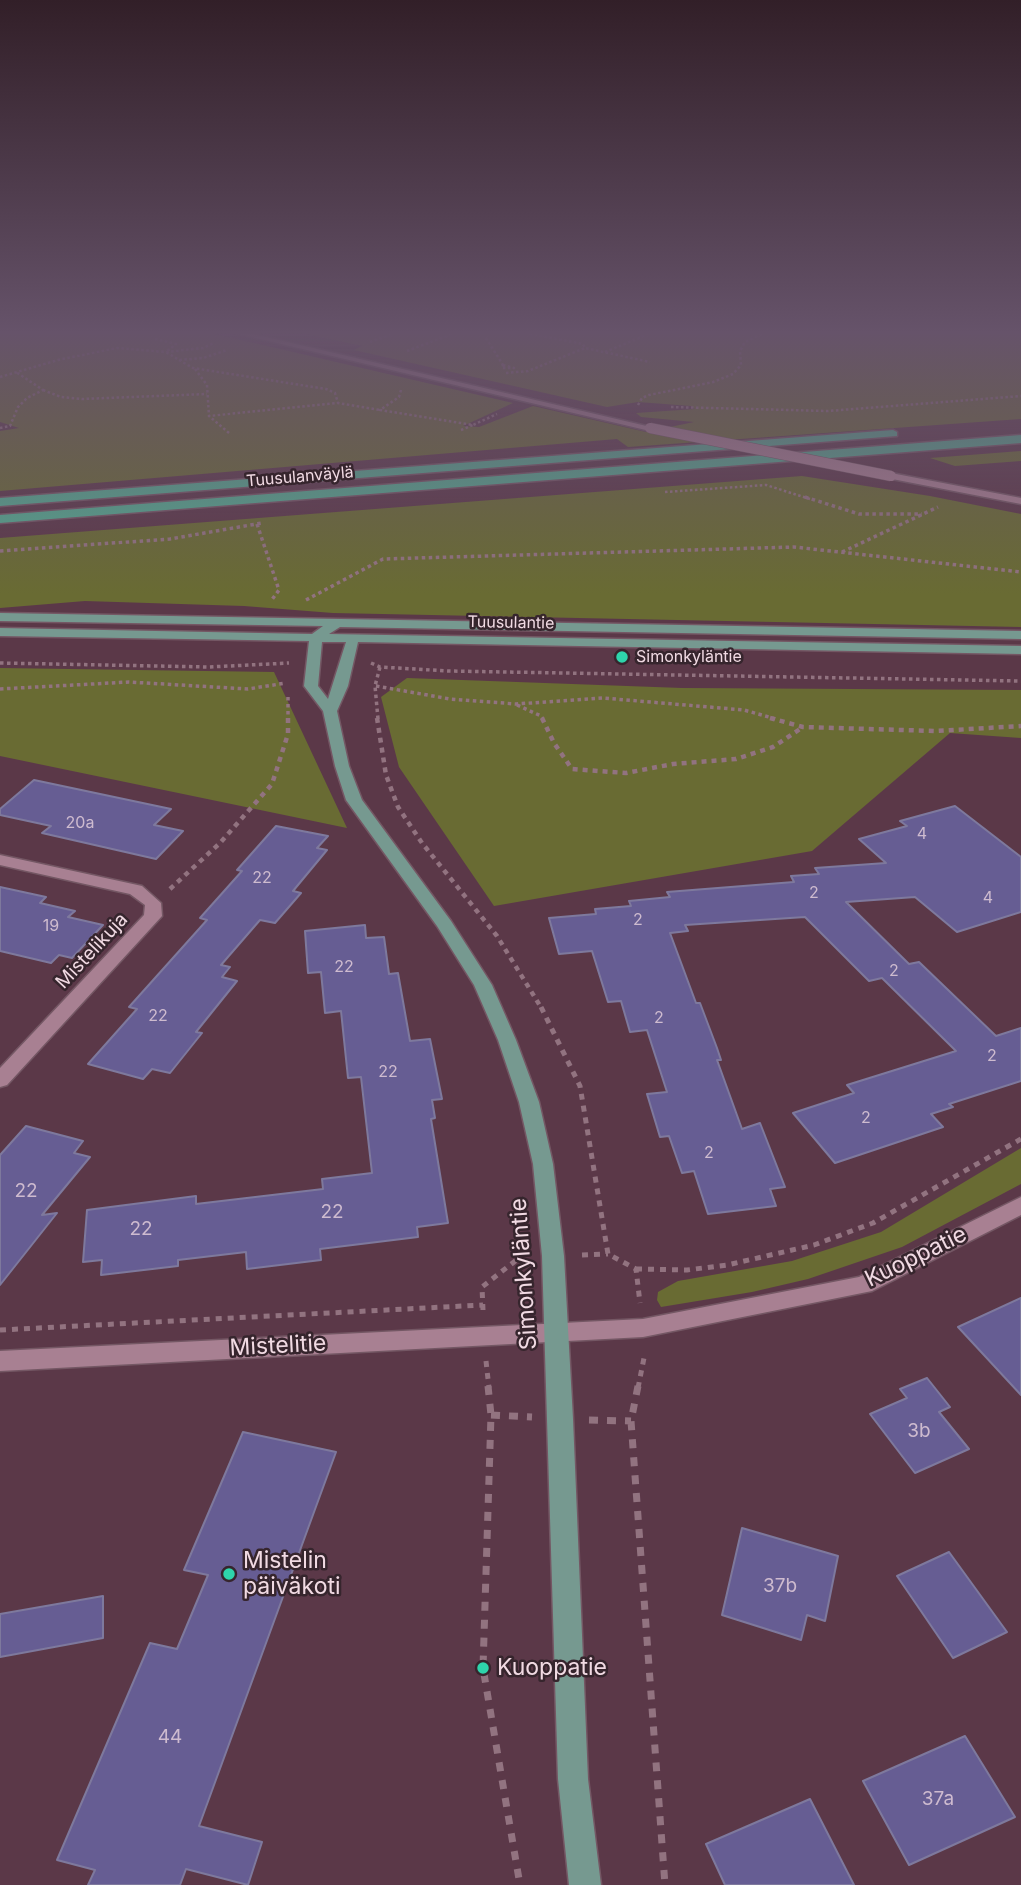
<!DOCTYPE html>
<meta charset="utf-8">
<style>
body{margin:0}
canvas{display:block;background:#5b3848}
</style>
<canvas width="1021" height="1885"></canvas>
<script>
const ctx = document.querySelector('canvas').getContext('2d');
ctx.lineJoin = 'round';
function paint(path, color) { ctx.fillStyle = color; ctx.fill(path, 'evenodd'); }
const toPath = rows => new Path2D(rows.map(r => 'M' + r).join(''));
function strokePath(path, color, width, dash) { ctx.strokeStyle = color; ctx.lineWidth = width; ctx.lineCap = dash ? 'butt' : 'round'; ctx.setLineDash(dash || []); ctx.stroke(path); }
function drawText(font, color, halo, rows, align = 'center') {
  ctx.font = font + ' Inter,sans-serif'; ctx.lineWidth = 5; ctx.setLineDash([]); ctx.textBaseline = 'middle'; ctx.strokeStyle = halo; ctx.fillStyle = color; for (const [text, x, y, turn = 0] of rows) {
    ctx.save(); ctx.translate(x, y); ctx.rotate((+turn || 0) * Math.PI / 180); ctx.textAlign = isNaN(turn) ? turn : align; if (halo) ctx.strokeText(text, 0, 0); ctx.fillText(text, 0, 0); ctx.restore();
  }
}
const green = toPath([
 [0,330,198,330,513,403,463,426,479,427,533,406,646,432,694,422,641,417,636,413,695,409,691,406,638,402,607,407,354,350,362,346,288,330,815,330,821,332,821,330,1021,330,1021,419,628,447,617,439,0,491,0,431,19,428,0,422],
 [1021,451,1021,461,955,466,930,458],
 [802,476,930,496,1021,514,1021,627,333,613,244,606,85,601,0,608,0,538],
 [0,668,274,672,347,828,0,756],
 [407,678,682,688,1021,690,1021,738,950,733,812,851,494,906,399,767,381,697],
 [1021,1148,1021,1184,902,1247,808,1279,752,1292,661,1307,657,1300,658,1292,678,1281,792,1261,881,1232]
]);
const building = toPath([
 [34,780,171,809,154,825,183,831,156,859,42,833,51,826,0,815,0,809,34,780],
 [955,806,1021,857,1021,912,957,932,915,897,846,902,909,964,919,962,996,1036,1021,1028,1021,1081,949,1104,953,1107,931,1114,943,1127,835,1163,793,1113,854,1093,847,1085,956,1051,882,978,869,981,805,917,685,925,688,931,670,933,696,1003,700,1003,717,1048,721,1060,717,1060,742,1129,760,1123,785,1187,770,1189,776,1206,708,1214,694,1171,682,1173,669,1136,660,1137,647,1094,667,1092,647,1030,630,1032,621,1001,608,1002,592,951,559,954,549,918,596,914,595,909,631,906,629,901,670,897,667,892,794,882,791,876,819,874,815,868,886,863,859,839,907,826,900,821,955,806],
 [276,826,328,836,317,848,327,850,293,891,301,893,275,923,260,920,221,965,230,967,222,977,237,981,196,1032,202,1033,170,1073,152,1069,143,1079,88,1064,137,1009,129,1007,207,920,200,918,242,871,237,870,276,826],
 [0,887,46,897,40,903,75,911,68,917,103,925,72,958,59,955,51,963,0,951,0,887],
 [365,925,366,938,384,937,389,974,398,973,410,1041,430,1039,442,1099,432,1100,435,1118,431,1119,448,1223,417,1227,418,1237,320,1249,321,1260,247,1269,246,1252,178,1260,178,1266,101,1275,102,1260,83,1262,87,1210,196,1196,196,1204,323,1189,322,1179,372,1173,361,1077,348,1078,341,1011,325,1013,321,972,308,973,305,931,365,925],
 [26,1126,83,1141,74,1153,90,1157,42,1215,57,1213,0,1285,0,1155,26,1126],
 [1021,1298,1021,1395,958,1327,1021,1298],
 [927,1378,950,1407,939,1412,969,1449,915,1473,870,1414,907,1398,900,1389,927,1378],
 [243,1432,336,1452,199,1826,262,1842,248,1885,186,1869,180,1885,88,1885,95,1870,57,1860,150,1643,177,1649,208,1575,184,1570,243,1432],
 [742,1528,838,1556,825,1621,807,1615,801,1640,722,1615,742,1528],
 [949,1552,1007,1632,953,1658,897,1576,949,1552],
 [103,1596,103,1638,0,1657,0,1614,103,1596],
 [965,1736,1015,1817,909,1865,863,1781,965,1736],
 [810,1799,854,1885,725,1885,706,1844,810,1799]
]);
const pathFar4 = toPath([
 [510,330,583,344,585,348,650,362],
 [486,338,503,365],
 [155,339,176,344,166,352,179,360,203,358,227,350],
 [370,342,403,330],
 [407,351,462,330],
 [605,352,646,335,650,330],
 [179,360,193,368,326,389,335,393,338,403,380,410],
 [503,365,514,368,502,368,503,365],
 [195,369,207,385,209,416],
 [506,373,528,371,585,348],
 [0,377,58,360,117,348,166,352,203,348,214,343],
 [43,390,61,397,82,399,207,394],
 [401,390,399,397,380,410,473,425,497,414],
 [638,405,642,398,649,395,713,382,733,374,741,365,740,351,745,342,770,330],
 [671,407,828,411,1021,396],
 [0,428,10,426,18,407,27,398,43,390,16,372],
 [461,430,473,425],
 [229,433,209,416,338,403],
 [665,492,766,485,810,499]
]);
const pathFar3 = toPath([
 [805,497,859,514,922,514],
 [257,524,279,590,271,601],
 [0,551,170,539,262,523],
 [842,552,938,507],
 [306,600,383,559,794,547,1021,572],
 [0,663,209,667,289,663],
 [371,663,380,667,449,671,1021,681],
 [376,686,450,699,516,704,603,698,744,710,776,719],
 [0,689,129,682,248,689,286,683],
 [288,697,288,719],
 [517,705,541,716,543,719],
 [378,719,375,686,380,667]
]);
const pathFar2 = toPath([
 [377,718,386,775,398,807,422,843,497,936,542,1009],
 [542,718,554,743,572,769,626,773,673,764,736,759,773,747,803,727],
 [770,718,803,727,936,731,1021,726],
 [170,889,220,843,272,784,288,734,288,718]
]);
const pathFar1 = toPath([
 [541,1007,580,1086,608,1254,636,1269,640,1303],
 [582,1255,608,1254],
 [636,1269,687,1270,727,1265,814,1245,873,1223,1021,1139],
 [483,1310,482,1287,519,1258,524,1258],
 [0,1330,483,1305],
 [486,1361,489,1388],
 [638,1388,645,1353]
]);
const path = toPath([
 [488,1386,491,1415,483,1668,520,1885],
 [638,1386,631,1421,665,1885],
 [491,1415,532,1417],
 [589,1420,631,1421]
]);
const minor = toPath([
 [222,330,236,330,655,428,650,431,222,330],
 [891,473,1021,498,1021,504,887,478,886,476,891,473],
 [0,855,142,886,161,903,162,916,7,1085,0,1087,0,1068,144,915,145,905,130,894,0,865,0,855],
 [1021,1197,1021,1215,872,1291,643,1337,0,1371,0,1351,643,1319,859,1277,1021,1197]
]);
const major = toPath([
 [0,613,1021,631,1021,639,340,627,329,634,1021,646,1021,654,358,642,348,686,337,711,349,766,362,800,451,921,492,985,516,1040,539,1102,553,1164,564,1256,573,1419,588,1779,601,1885,569,1885,558,1779,542,1256,533,1164,519,1102,498,1040,474,985,437,926,346,800,335,766,323,711,304,686,309,641,0,636,0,628,312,634,323,626,0,621,0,613],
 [322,642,346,642,328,699,318,686,322,642]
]);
const highway = toPath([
 [893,430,897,432,897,436,0,506,0,498,893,430],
 [1021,435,1021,443,0,523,0,515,1021,435]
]);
const minorBridge = toPath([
 [650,428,891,476]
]);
const markers = [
 [622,657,7,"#2ed4ab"],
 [229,1574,7,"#2ed4ab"],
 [483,1668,7,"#2ed4ab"]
];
const farStreetnames = [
 ["Tuusulanväylä",300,477,-5],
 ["Tuusulantie",511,623,1]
];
const farPoinames = [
 ["Simonkyläntie",636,657]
];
const numberNames = [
 ["20a",80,823],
 ["4",922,834],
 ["22",262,878],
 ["2",814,893],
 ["4",988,898],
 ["2",638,920],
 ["19",51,926],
 ["22",344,967],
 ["2",894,971],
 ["22",158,1016],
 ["2",659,1018],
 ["2",992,1056],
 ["22",388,1072],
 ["2",866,1118],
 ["2",709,1153]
];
const streetNames = [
 ["Mistelikuja",92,951,-47]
];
const nearNumbernames = [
 ["22",26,1191],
 ["22",332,1212],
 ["22",141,1229],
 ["3b",919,1431],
 ["37b",780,1586],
 ["44",170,1737],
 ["37a",938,1799]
];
const nearStreetnames = [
 ["Kuoppatie",916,1257,-26],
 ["Simonkyläntie",524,1274,-94],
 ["Mistelitie",278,1346,-3]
];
const nearPoinames = [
 ["Mistelin",243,1561],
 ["päiväkoti",243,1587],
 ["Kuoppatie",497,1668]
];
paint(green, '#696b33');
paint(building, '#665d93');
strokePath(building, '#7e799d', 2);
strokePath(minor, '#745764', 3);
strokePath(major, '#745764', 3);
strokePath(highway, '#745764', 3);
strokePath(pathFar4, '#927380', 2.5, [2.5, 2.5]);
strokePath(pathFar3, '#927380', 3.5, [3.5, 3.5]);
strokePath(pathFar2, '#927380', 4.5, [5, 5]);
strokePath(pathFar1, '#927380', 5, [6, 6]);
strokePath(path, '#927380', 7, [9, 9]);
paint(minor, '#a88092');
paint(major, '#769990');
paint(highway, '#54aa8f');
strokePath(minorBridge, '#745764', 11, []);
strokePath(minorBridge, '#a88092', 10);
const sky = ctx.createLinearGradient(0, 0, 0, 594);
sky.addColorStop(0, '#321f28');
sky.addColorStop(0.56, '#66536a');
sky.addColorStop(1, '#66536a00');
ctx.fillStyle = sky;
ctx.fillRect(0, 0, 1021, 594);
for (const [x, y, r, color] of markers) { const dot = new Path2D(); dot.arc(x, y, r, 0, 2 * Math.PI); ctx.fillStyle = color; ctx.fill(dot); strokePath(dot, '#36252d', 2.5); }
drawText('16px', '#f1dae3', '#36252d', farStreetnames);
drawText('16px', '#f1dae3', '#36252d', farPoinames, 'left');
drawText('16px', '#cebbcf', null, numberNames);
drawText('19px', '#f1dae3', '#36252d', streetNames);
drawText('19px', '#cebbcf', null, nearNumbernames);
drawText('23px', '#f1dae3', '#36252d', nearStreetnames);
drawText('23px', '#f1dae3', '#36252d', nearPoinames, 'left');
</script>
